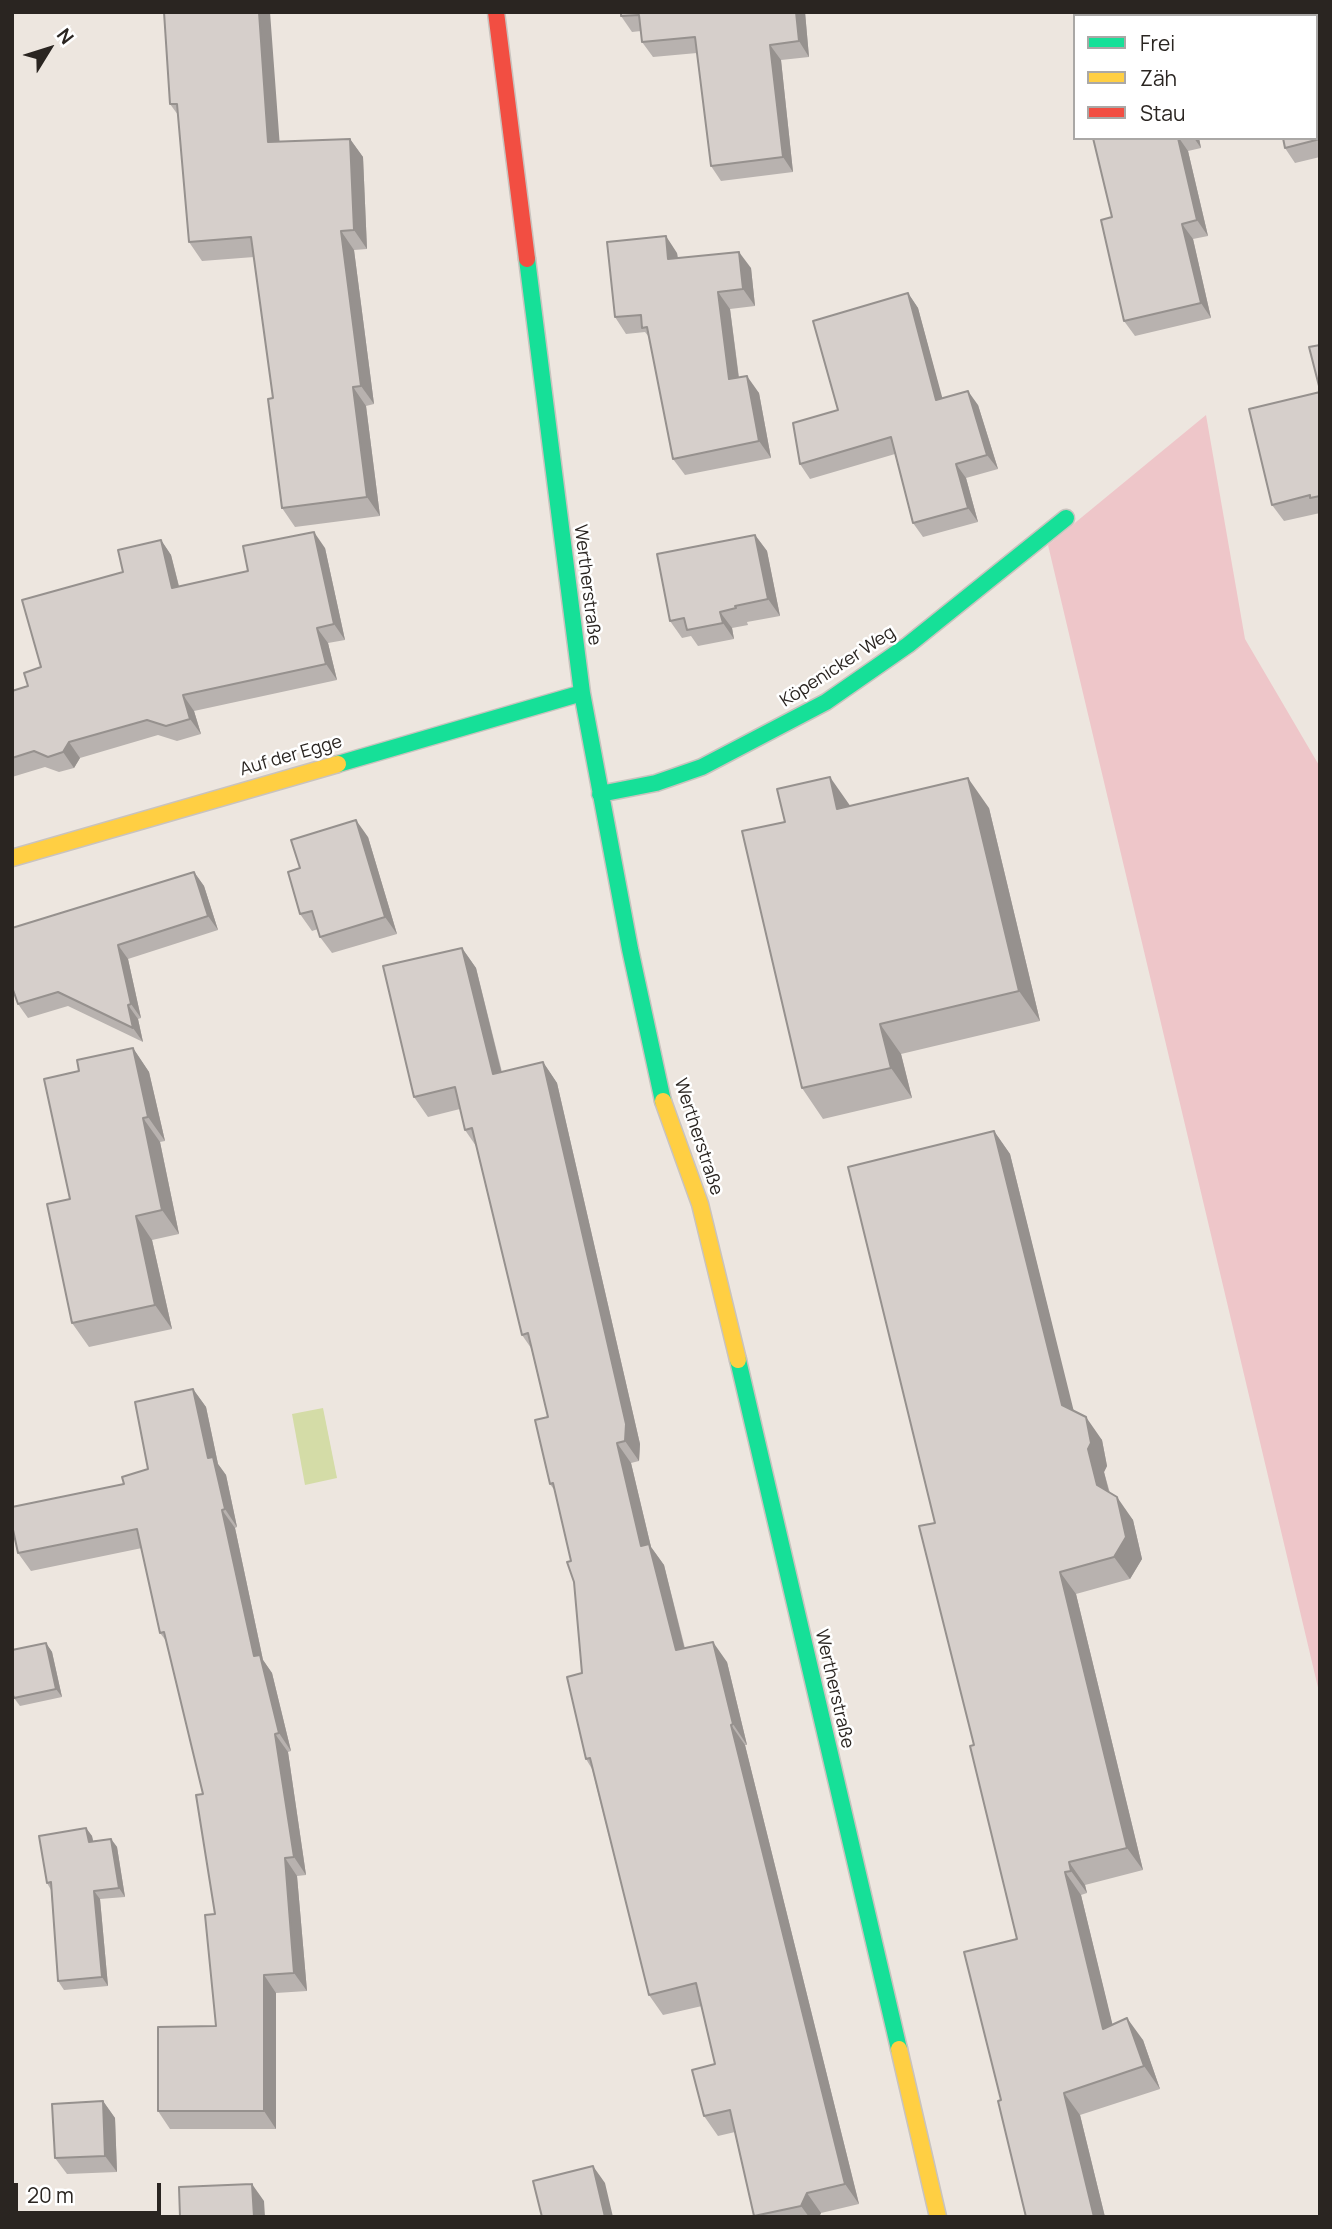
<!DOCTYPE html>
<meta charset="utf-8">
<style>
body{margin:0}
#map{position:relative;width:1332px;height:2229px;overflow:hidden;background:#ede6df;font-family:Manrope,sans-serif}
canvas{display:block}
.frame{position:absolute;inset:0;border:14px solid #2a2521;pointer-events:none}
.legend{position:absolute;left:1073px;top:14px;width:245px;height:126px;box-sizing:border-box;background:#fff;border:2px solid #aaa8a6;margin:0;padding:9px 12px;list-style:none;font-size:21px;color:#2a2521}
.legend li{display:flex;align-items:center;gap:14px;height:35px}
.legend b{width:35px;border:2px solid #aaa8a6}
.north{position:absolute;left:14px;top:14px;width:70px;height:70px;-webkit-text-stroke:5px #fff;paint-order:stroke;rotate:52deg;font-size:19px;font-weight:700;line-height:28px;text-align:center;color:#2a2521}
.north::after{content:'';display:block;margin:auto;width:24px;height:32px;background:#2a2521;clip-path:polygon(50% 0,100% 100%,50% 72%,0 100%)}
.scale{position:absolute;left:14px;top:2183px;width:147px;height:32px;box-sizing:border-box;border:4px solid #2a2521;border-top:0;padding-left:9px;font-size:21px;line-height:24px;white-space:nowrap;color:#2a2521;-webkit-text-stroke:5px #fff;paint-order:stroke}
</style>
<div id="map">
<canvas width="1332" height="2229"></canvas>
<div class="frame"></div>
<ul class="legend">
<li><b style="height:9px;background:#16e098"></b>Frei</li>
<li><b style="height:9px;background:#ffcf43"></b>Zäh</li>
<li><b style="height:9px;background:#f24e42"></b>Stau</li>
</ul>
<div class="north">N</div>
<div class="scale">20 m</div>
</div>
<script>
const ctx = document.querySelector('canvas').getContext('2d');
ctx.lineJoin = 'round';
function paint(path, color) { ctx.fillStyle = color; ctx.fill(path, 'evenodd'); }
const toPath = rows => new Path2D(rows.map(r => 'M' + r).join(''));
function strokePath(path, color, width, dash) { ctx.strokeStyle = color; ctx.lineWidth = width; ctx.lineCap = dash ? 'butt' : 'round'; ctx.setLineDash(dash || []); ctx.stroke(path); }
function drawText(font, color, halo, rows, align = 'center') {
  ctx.font = font + ' Manrope,sans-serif'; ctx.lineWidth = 5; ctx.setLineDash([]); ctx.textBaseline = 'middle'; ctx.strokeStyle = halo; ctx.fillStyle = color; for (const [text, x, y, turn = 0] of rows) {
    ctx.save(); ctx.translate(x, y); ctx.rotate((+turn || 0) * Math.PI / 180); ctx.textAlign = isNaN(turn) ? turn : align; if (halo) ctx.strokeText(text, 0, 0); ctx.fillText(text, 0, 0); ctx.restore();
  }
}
const green = toPath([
 [1206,415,1245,639,1320,767,1320,1696,1048,545]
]);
const water = toPath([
 [323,1408,337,1478,305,1485,292,1414]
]);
const fast = toPath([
 [527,259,582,693,630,949,663,1101],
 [338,764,582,693],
 [600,794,656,783,702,767,826,702,908,645,1066,518],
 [738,1360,899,2049]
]);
const slow = toPath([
 [12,858,338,764],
 [663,1101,700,1204,738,1360],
 [899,2049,938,2217]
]);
const jam = toPath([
 [496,12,527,259]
]);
const wall = toPath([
 [164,12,279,142,350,139,363,157,367,249,354,250,374,404,366,406,380,516,295,527,282,508,273,398,254,257,202,261,189,242,178,115,170,104],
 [621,12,805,12,809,57,781,60,793,172,721,181,711,166,697,53,653,57,642,42,641,31,632,32,621,16],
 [1320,34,1320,157,1295,163,1285,148],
 [1093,138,1199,138,1201,148,1188,151,1208,236,1193,239,1211,318,1135,336,1124,321,1112,217],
 [677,253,678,258,751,268,755,306,730,309,739,377,759,393,771,458,685,475,673,459,649,337,645,332,626,334,615,317],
 [908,293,918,308,942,399,978,405,998,469,966,478,978,522,923,537,913,523,895,454,810,479,800,464,838,410],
 [1320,392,1320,513,1284,521,1272,505],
 [755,535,767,551,780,616,747,622,748,625,732,628,734,639,698,646,691,636,682,638,670,621],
 [161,540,171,555,179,586,248,571,325,548,345,640,328,643,337,680,194,711,201,734,177,741,158,735,80,758,74,768,59,772,45,767,12,777,12,691,28,686,41,667,123,572],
 [850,806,989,808,1040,1021,901,1054,912,1098,823,1119,802,1088],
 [368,837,397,934,332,953,320,937,318,929,312,931,300,914,300,868],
 [194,872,204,886,218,930,128,959,141,1018,138,1019,143,1042,68,1006,28,1018,18,1004],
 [462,948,476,968,502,1072,543,1062,557,1083,640,1444,639,1461,631,1463,651,1547,664,1565,685,1648,727,1662,747,1745,745,1745,859,2204,821,2213,819,2217,754,2217,735,2132,718,2136,704,2116,715,2064,702,2006,663,2015,649,1995,592,1769,586,1759,582,1673,574,1582,571,1561,555,1491,550,1484,548,1417,531,1348,522,1335,476,1146,465,1130,460,1109,428,1117,414,1097],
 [133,1048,149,1072,165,1141,160,1142,179,1234,152,1240,172,1329,89,1347,72,1323,79,1071],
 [994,1131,1010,1154,1073,1411,1102,1440,1107,1466,1104,1472,1110,1493,1133,1520,1142,1559,1130,1579,1076,1594,1143,1870,1085,1885,1087,1893,1081,1895,1112,2024,1143,2040,1160,2089,1080,2115,1105,2217,1026,2217,1001,2100,1017,1939,935,1523],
 [193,1389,206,1407,218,1464,226,1475,237,1527,235,1528,263,1660,272,1673,291,1751,288,1752,306,1875,297,1876,307,1991,276,1993,276,2129,170,2129,158,2111,216,2026,215,1914,203,1794,167,1642,160,1633,142,1548,31,1571,18,1553,124,1484,148,1469],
 [46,1643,52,1652,62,1697,20,1706,14,1698],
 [86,1828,92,1836,93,1841,111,1839,117,1847,125,1897,100,1899,108,1986,64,1990,58,1981,51,1890,47,1883],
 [103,2101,115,2118,117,2172,67,2174,55,2158]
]);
const shadedWall = toPath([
 [259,12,270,12,281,161,268,142],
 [796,12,805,12,809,57,799,41],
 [1141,12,1148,12,1149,16,1142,16],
 [770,45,781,60,793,172,783,157],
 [1178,138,1179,138,1188,151,1208,236,1197,220],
 [1194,138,1199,138,1201,148],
 [350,139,363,157,367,249,354,230],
 [1182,224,1193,239,1211,318,1201,303],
 [341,231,354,250,374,404,361,386],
 [666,236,677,253,680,276,668,259],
 [739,252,751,268,755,306,743,289],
 [718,292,730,309,741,396,729,379],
 [908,293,918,308,947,415,936,400],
 [747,376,759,393,771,458,759,441],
 [353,387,366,406,380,516,367,497],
 [968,391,978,405,998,469,987,455],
 [956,464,966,478,978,522,968,508],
 [314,532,325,548,345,640,334,624],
 [755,535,767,551,780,616,768,599],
 [161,540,171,555,183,603,172,588],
 [720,612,732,628,734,639,723,623],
 [317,628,328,643,337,680,326,664],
 [183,695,194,711,201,734,190,719],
 [69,742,80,758,74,768,63,752],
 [830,777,851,807,837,809],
 [968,778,989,808,1040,1021,1019,991],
 [356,820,368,837,397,934,385,917],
 [194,872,204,886,218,930,208,916],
 [118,945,128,959,141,1018,131,1004],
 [462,948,476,968,507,1095,493,1074],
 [128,1005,138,1019,143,1042,133,1028],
 [880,1024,901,1054,912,1098,891,1068],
 [133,1048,149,1072,165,1141,148,1117],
 [543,1062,557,1083,640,1444,639,1461,625,1441],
 [143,1118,160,1142,179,1234,162,1210],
 [994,1131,1010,1154,1078,1428,1062,1405],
 [136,1216,152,1240,172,1329,155,1305],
 [193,1389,206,1407,218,1464,226,1475,237,1527,225,1509,208,1458],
 [1086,1417,1102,1440,1107,1466,1104,1472,1113,1508,1097,1485,1088,1449],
 [617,1443,631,1463,651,1547,664,1565,690,1671,676,1650,641,1546],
 [1117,1497,1133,1520,1142,1559,1130,1579,1114,1557],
 [222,1510,235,1528,263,1660,272,1673,291,1751,279,1733,254,1656],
 [1060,1572,1076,1594,1143,1870,1127,1848],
 [713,1642,727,1662,747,1745,733,1724],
 [46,1643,52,1652,62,1697,56,1689],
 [731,1725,745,1745,859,2204,845,2184],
 [275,1734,288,1752,306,1875,294,1857],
 [86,1828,92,1836,95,1850,89,1842],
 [111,1839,117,1847,125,1897,119,1888],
 [285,1858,297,1876,307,1991,294,1973],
 [1069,1862,1085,1885,1087,1893,1071,1871],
 [1065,1872,1081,1895,1119,2051,1103,2029],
 [94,1891,100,1899,108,1986,102,1977],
 [264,1975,276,1993,276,2129,264,2111],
 [1127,2018,1143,2040,1160,2089,1144,2066],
 [1064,2093,1080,2115,1105,2217,1094,2217],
 [103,2101,115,2118,117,2172,105,2156],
 [593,2166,605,2183,613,2217,605,2217],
 [252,2184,264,2201,265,2217,254,2217],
 [807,2193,821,2213,819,2217,809,2217,801,2206]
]);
const building = toPath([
 [164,12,259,12,268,142,350,139,354,230,341,231,361,386,353,387,367,497,282,508,268,399,273,398,251,237,189,242,177,104,170,104,164,12],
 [621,12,796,12,799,41,770,45,783,157,711,166,695,37,642,42,639,15,621,16,621,12],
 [1095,12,1141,12,1142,16,1096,16,1095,12],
 [1320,34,1320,139,1285,148,1283,138,1316,138,1316,35,1320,34],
 [1093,138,1178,138,1197,220,1182,224,1201,303,1124,321,1101,220,1112,217,1093,138],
 [666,236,668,259,739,252,743,289,718,292,729,379,747,376,759,441,673,459,647,327,642,328,641,315,615,317,607,242,666,236],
 [908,293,936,400,968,391,987,455,956,464,968,508,913,523,891,437,800,464,793,423,838,410,813,321,908,293],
 [1320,345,1320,386,1319,386,1309,347,1320,345],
 [1320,392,1320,496,1310,498,1310,495,1272,505,1249,409,1320,392],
 [314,532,334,624,317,628,326,664,183,695,190,719,166,726,147,720,69,742,63,752,48,757,34,751,12,758,12,691,28,686,24,673,41,667,22,600,123,572,118,550,161,540,172,588,248,571,243,546,314,532],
 [755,535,768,599,735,606,736,608,720,612,723,623,687,630,684,618,670,621,657,554,755,535],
 [830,777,837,809,968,778,1019,991,880,1024,891,1068,802,1088,742,831,785,822,777,789,830,777],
 [356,820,385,917,320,937,312,911,300,914,288,872,300,868,291,840,356,820],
 [194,872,208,916,118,945,131,1004,128,1005,133,1028,58,992,18,1004,12,987,12,928,194,872],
 [462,948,493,1074,543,1062,626,1424,625,1441,617,1443,641,1546,649,1544,676,1650,713,1642,733,1724,731,1725,845,2184,807,2193,801,2206,754,2216,730,2110,704,2116,692,2070,715,2064,696,1983,649,1995,590,1758,586,1759,567,1677,582,1673,574,1582,567,1562,571,1561,553,1483,550,1484,535,1420,548,1417,528,1333,522,1335,472,1128,465,1130,455,1087,414,1097,383,966,462,948],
 [133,1048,148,1117,143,1118,162,1210,136,1216,155,1305,72,1323,47,1204,70,1199,44,1079,79,1071,77,1060,133,1048],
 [994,1131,1062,1405,1086,1417,1091,1443,1088,1449,1097,1485,1117,1497,1126,1537,1114,1557,1060,1572,1127,1848,1069,1862,1071,1871,1065,1872,1103,2029,1127,2018,1144,2066,1064,2093,1094,2217,1026,2217,998,2101,1001,2100,964,1952,1017,1939,970,1746,974,1745,919,1526,935,1523,848,1167,994,1131],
 [193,1389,208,1458,213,1457,225,1509,222,1510,254,1656,260,1655,279,1733,275,1734,294,1857,285,1858,294,1973,264,1975,264,2111,158,2111,158,2027,216,2026,205,1915,215,1914,196,1795,203,1794,164,1632,160,1633,137,1529,18,1553,12,1525,12,1507,124,1484,122,1477,148,1469,135,1402,193,1389],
 [46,1643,56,1689,14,1698,12,1692,12,1650,46,1643],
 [86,1828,89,1842,111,1839,119,1888,94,1891,102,1977,58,1981,51,1882,47,1883,39,1836,86,1828],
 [103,2101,105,2156,55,2158,52,2104,103,2101],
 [593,2166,605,2217,542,2217,533,2181,593,2166],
 [252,2184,254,2217,180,2217,179,2187,252,2184]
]);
const streetNames = [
 ["Wertherstraße",587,585,83],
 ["Köpenicker Weg",838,667,-33],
 ["Auf der Egge",291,756,-16],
 ["Wertherstraße",698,1137,72],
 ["Wertherstraße",834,1689,77]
];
paint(green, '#eec6c9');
paint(water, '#d4dca7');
strokePath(fast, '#c9c3be', 19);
strokePath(slow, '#c9c3be', 19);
strokePath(jam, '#c9c3be', 19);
strokePath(fast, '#16e098', 16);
strokePath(slow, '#ffcf43', 16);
strokePath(jam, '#f24e42', 16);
paint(wall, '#b8b2af');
paint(shadedWall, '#96918e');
paint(building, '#d6cfcb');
strokePath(building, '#96918e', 2);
drawText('18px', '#2a2521', '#fff', streetNames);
</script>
